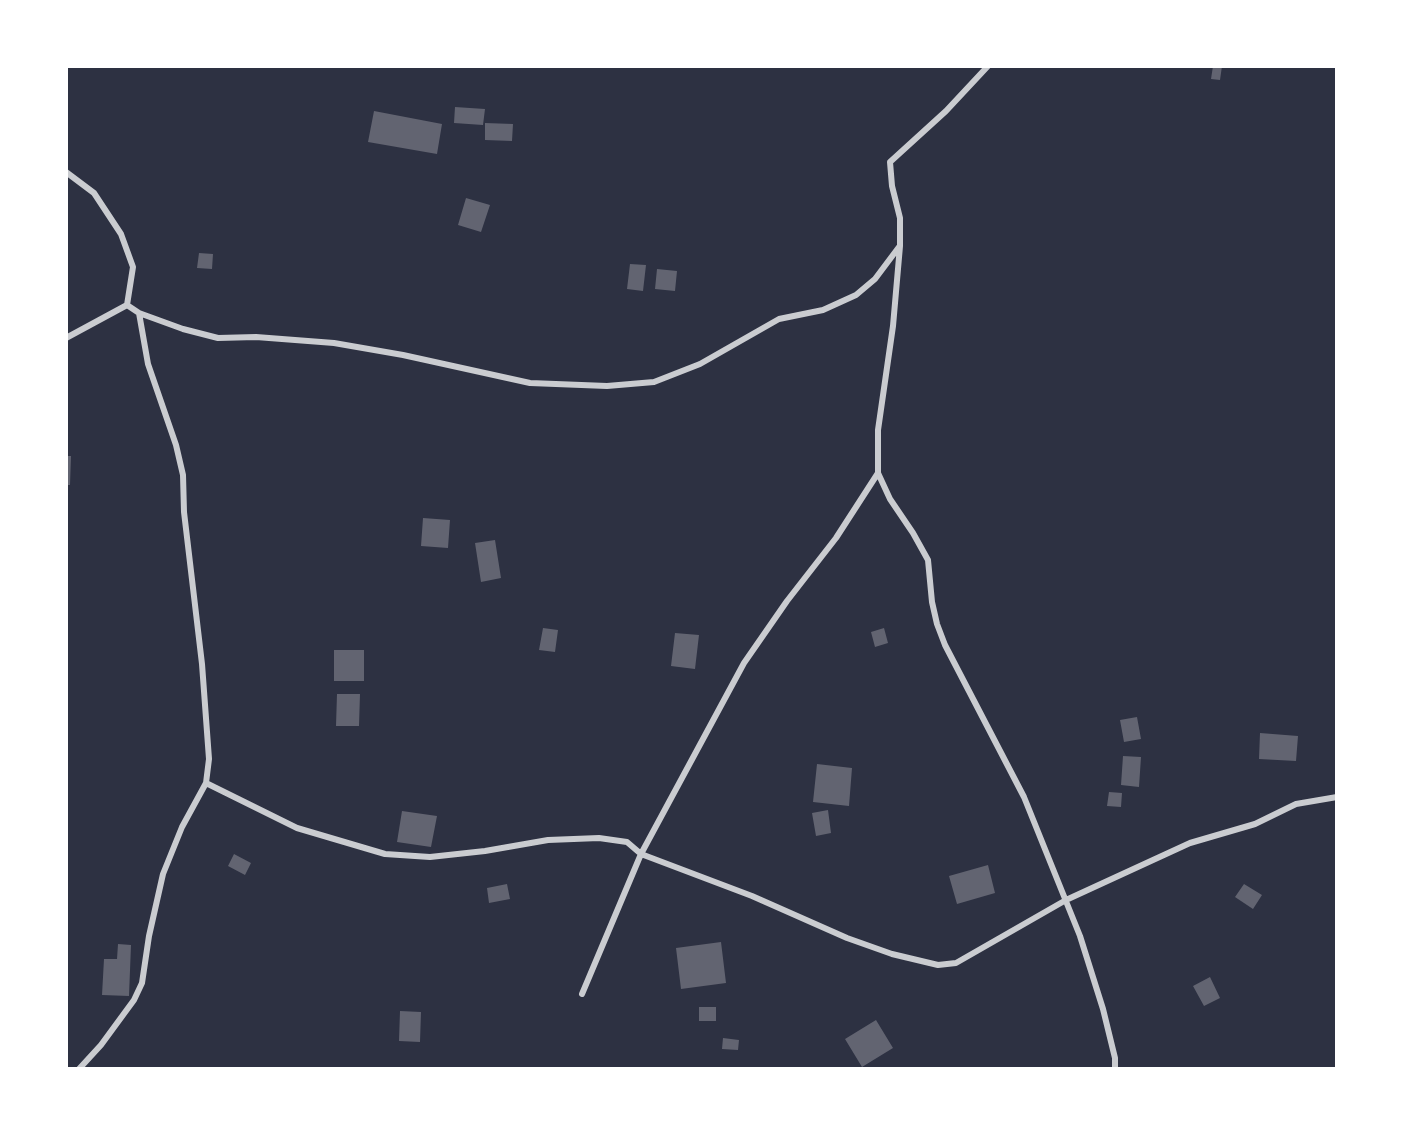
<!DOCTYPE html>
<style>
body{margin:0}
#map{position:relative;width:1403px;height:1135px;overflow:hidden;background:#2d3142;font-family:"PT Sans Narrow",sans-serif}
canvas{display:block}
.frame{position:absolute;inset:0;border:68px solid #fff;pointer-events:none}
</style>
<div id="map">
<canvas width="1403" height="1135"></canvas>
<div class="frame"></div>
</div>
<script>
const ctx = document.querySelector('canvas').getContext('2d');
ctx.lineJoin = 'round';
function paint(path, color) { ctx.fillStyle = color; ctx.fill(path, 'evenodd'); }
const toPath = rows => new Path2D(rows.map(r => 'M' + r).join(''));
function strokePath(path, color, width, dash) { ctx.strokeStyle = color; ctx.lineWidth = width; ctx.lineCap = dash ? 'butt' : 'round'; ctx.setLineDash(dash || []); ctx.stroke(path); }
const building = toPath([
 [1213,66,1222,66,1220,80,1211,79],
 [455,107,485,109,483,125,454,123],
 [374,111,442,124,437,154,368,142],
 [485,123,513,124,512,141,485,140],
 [466,198,490,205,481,232,458,225],
 [199,253,213,254,212,269,197,268],
 [630,264,646,265,643,291,627,289],
 [657,269,677,271,675,291,655,289],
 [66,456,71,456,70,485,66,485],
 [423,518,450,520,448,548,421,546],
 [495,540,501,578,481,582,475,543],
 [543,628,558,630,555,652,539,650],
 [884,628,888,643,875,647,871,632],
 [675,633,699,635,695,669,671,666],
 [334,650,364,650,364,681,334,681],
 [337,694,360,694,359,726,336,726],
 [1137,717,1141,739,1124,742,1120,720],
 [1260,733,1298,736,1296,761,1259,759],
 [1123,756,1141,757,1139,787,1121,785],
 [817,764,852,768,849,806,813,802],
 [1109,792,1122,793,1121,807,1107,806],
 [828,810,831,833,816,836,812,813],
 [402,811,437,816,431,847,397,842],
 [234,854,251,863,245,875,228,866],
 [988,865,995,893,957,904,949,876],
 [507,884,510,899,489,903,487,888],
 [1244,884,1262,895,1253,909,1235,897],
 [721,942,726,983,681,989,676,948],
 [118,944,131,945,129,996,102,995,104,959,117,959],
 [1210,977,1220,998,1204,1006,1193,986],
 [699,1007,716,1007,716,1021,699,1021],
 [400,1011,421,1012,420,1042,399,1041],
 [876,1020,893,1048,862,1067,845,1039],
 [723,1038,739,1040,738,1050,722,1049]
]);
const minor = toPath([
 [988,66,946,111,890,162,892,186,900,218,900,246,893,326,878,430,878,473,890,499,913,533,928,560,932,602,937,624,945,645,1024,797,1080,936,1103,1009,1115,1058,1115,1069],
 [66,172,94,193,121,234,133,267,127,305],
 [66,338,127,305,139,313,183,329,218,338,256,337,334,343,403,355,530,383,607,386,654,382,700,364,779,319,823,310,856,295,875,279,899,247],
 [206,783,297,828,385,854,430,857,485,851,548,840,599,838,627,842,641,854,752,896,847,938,892,954,938,965,956,963,1066,900,1190,843,1255,824,1296,804,1337,797],
 [582,994,641,854,744,663,787,601,836,538,878,473],
 [79,1069,101,1045,134,1000,142,983,149,936,163,874,182,827,206,783,209,759,202,664,184,512,183,475,176,445,148,364,139,313]
]);
paint(building, '#626471');
strokePath(minor, '#caccd0', 6);
</script>
